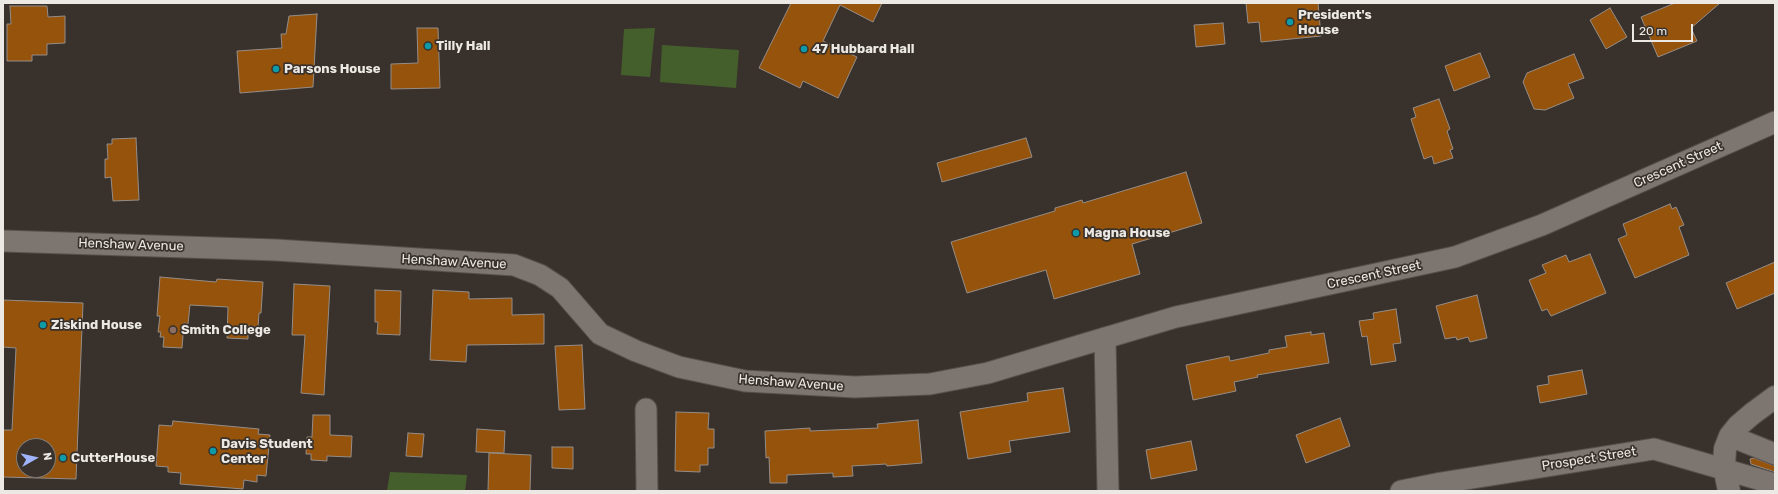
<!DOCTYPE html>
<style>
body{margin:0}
#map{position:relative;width:1778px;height:494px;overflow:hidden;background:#39322c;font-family:Rubik,sans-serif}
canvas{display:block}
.frame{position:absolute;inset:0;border:4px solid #ece8e4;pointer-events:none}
.north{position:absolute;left:16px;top:438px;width:40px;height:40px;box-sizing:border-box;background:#39322c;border:1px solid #817b76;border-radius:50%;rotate:82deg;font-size:11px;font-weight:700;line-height:16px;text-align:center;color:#ece8e4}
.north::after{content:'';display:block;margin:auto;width:14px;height:18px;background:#a0b3fd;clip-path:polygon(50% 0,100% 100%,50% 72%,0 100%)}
.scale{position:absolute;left:1632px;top:24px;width:61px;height:18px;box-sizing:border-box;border:2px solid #ece8e4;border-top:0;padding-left:5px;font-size:12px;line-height:14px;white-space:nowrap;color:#ece8e4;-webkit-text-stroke:3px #39322c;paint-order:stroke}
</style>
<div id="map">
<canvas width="1778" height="494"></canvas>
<div class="frame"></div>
<div class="north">N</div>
<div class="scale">20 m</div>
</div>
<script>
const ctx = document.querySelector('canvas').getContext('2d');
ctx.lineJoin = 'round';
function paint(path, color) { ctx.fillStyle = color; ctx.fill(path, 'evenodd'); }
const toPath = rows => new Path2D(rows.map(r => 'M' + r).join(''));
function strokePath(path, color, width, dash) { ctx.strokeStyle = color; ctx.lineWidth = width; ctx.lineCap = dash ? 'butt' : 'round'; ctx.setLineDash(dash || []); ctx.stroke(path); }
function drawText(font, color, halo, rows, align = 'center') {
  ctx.font = font + ' Rubik,sans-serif'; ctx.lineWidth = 3.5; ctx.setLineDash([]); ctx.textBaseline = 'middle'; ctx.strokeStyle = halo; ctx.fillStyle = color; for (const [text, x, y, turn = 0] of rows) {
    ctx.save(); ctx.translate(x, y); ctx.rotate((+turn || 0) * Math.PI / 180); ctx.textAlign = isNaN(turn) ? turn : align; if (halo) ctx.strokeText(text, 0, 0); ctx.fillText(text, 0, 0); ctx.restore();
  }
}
const green = toPath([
 [655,28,650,77,621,75,624,29],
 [662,45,739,50,736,88,660,82],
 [390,472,467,475,465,491,387,491]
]);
const building = toPath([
 [791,3,882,3,873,22,840,5,823,41,857,57,838,98,803,81,800,88,759,68,791,3],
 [1246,3,1318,3,1321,36,1261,42,1259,22,1248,23,1246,3],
 [1675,3,1720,3,1691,28,1697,41,1658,57,1641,17,1675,3],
 [10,6,47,6,48,17,65,16,65,43,47,44,47,55,32,55,32,61,7,61,7,24,11,24,10,6],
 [1610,8,1627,37,1606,49,1590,20,1610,8],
 [317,14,313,87,240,93,237,51,282,48,281,34,286,34,289,16,317,14],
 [1223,23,1225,44,1196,47,1194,25,1223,23],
 [417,28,438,28,440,88,391,89,391,64,418,63,417,28],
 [1480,53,1490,77,1454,91,1445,66,1480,53],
 [1574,54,1584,78,1568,84,1574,98,1545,110,1534,109,1523,82,1527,73,1574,54],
 [1439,99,1450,129,1447,131,1453,149,1450,150,1453,158,1434,164,1432,156,1424,159,1411,119,1416,117,1413,108,1439,99],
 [136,138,139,200,113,201,111,177,105,178,105,159,108,159,107,144,112,144,112,139,136,138],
 [1026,138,1032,157,942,182,937,163,1026,138],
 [1186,172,1202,223,1132,244,1140,274,1054,299,1046,270,967,293,951,242,1055,211,1055,208,1069,204,1082,200,1083,203,1186,172],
 [1670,204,1672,209,1676,207,1684,225,1679,227,1689,255,1635,278,1618,239,1627,235,1623,224,1670,204],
 [1590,254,1606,293,1551,316,1547,309,1542,311,1529,280,1546,273,1542,265,1566,255,1569,262,1590,254],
 [1775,262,1775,293,1737,309,1726,283,1775,262],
 [160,277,216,282,217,279,263,282,261,313,259,313,258,327,248,326,248,339,227,338,228,307,190,305,188,324,184,323,182,348,163,347,164,337,160,337,161,332,158,332,160,316,157,316,160,277],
 [294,284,330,286,324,395,301,393,305,335,292,335,294,284],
 [375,290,401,291,400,335,377,334,378,322,375,322,375,290],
 [433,290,469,292,469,299,512,298,512,315,544,314,544,344,467,345,466,362,430,360,433,290],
 [1477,295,1487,338,1470,342,1468,337,1457,340,1456,337,1445,339,1436,306,1477,295],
 [3,300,83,303,76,479,3,477,3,430,12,430,16,348,3,347,3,300],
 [24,446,48,446,48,470,24,470,24,446],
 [1396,309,1401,343,1393,344,1396,361,1371,365,1367,336,1362,337,1359,321,1374,319,1373,313,1396,309],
 [1311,332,1311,335,1324,333,1329,363,1257,375,1258,377,1234,382,1236,391,1193,400,1186,365,1229,356,1230,361,1269,353,1269,350,1287,347,1285,336,1311,332],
 [582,345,585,409,559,410,555,346,582,345],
 [1582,370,1587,394,1540,403,1537,386,1549,384,1548,376,1582,370],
 [1063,388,1070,432,1009,441,1011,452,968,459,960,412,1028,401,1027,393,1063,388],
 [676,412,709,413,708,429,714,429,714,448,708,448,708,465,700,465,700,472,675,471,676,412],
 [313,415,330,415,330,435,352,436,351,457,327,456,327,461,311,460,311,454,306,454,307,437,312,437,313,415],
 [1340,418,1350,446,1306,463,1296,435,1340,418],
 [918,420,922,463,887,466,886,464,852,466,853,476,833,477,833,473,787,475,787,483,770,483,769,457,766,458,765,431,810,428,810,431,878,428,877,424,918,420],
 [173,421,259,429,258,434,270,435,266,476,257,475,257,482,244,480,243,489,180,484,181,473,168,472,168,467,156,466,159,425,172,426,173,421],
 [477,429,505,431,504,453,476,452,477,429],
 [408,433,424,434,422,457,406,456,408,433],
 [1191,441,1197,470,1151,479,1146,450,1191,441],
 [552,447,573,447,573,469,552,468,552,447],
 [489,453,531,455,530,491,488,491,489,453],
 [1754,458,1775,466,1775,472,1751,464,1750,459,1754,458]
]);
const minor = toPath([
 [3,241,276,250,514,265,540,275,560,288,600,334,636,351,679,367,745,381,855,387,930,384,988,373,1105,338],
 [646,409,647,491],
 [1730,436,1775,454],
 [1108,491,1105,338,1176,317,1455,257,1542,225,1775,122],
 [1401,491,1441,483,1654,449,1775,484]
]);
const secondary = toPath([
 [1729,491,1724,466,1725,449,1730,436,1738,426,1752,414,1775,397]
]);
const markers = [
 [1290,22,4,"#0f9aa8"],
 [428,46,4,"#0f9aa8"],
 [804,49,4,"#0f9aa8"],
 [276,69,4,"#0f9aa8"],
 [1076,233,4,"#0f9aa8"],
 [43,325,4,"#0f9aa8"],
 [173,330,4,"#8d6e63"],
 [213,451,4,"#0f9aa8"],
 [63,458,4,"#0f9aa8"]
];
const poiNames = [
 ["President's",1298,15],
 ["House",1298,30],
 ["Tilly Hall",436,46],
 ["47 Hubbard Hall",812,49],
 ["Parsons House",284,69],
 ["Magna House",1084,233],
 ["Ziskind House",51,325],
 ["Smith College",181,330],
 ["Davis Student",221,444],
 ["Center",221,459],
 ["CutterHouse",71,458]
];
const streetNames = [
 ["Crescent Street",1678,165,-24],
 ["Henshaw Avenue",131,245,2],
 ["Henshaw Avenue",454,262,3],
 ["Crescent Street",1374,275,-12],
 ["Henshaw Avenue",791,383,4],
 ["Prospect Street",1589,459,-9]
];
paint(green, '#455f2c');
paint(building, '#95530b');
strokePath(building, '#968d87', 1);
strokePath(minor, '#55504b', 23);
strokePath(secondary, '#55504b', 24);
strokePath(minor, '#7d756f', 21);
strokePath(secondary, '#7d756f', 22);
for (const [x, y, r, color] of markers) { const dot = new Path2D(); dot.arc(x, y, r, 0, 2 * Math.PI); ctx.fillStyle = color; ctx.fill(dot); strokePath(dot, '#39322c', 1.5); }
drawText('bold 13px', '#ece8e4', '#39322c', poiNames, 'left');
drawText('13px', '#ece8e4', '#39322c', streetNames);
</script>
